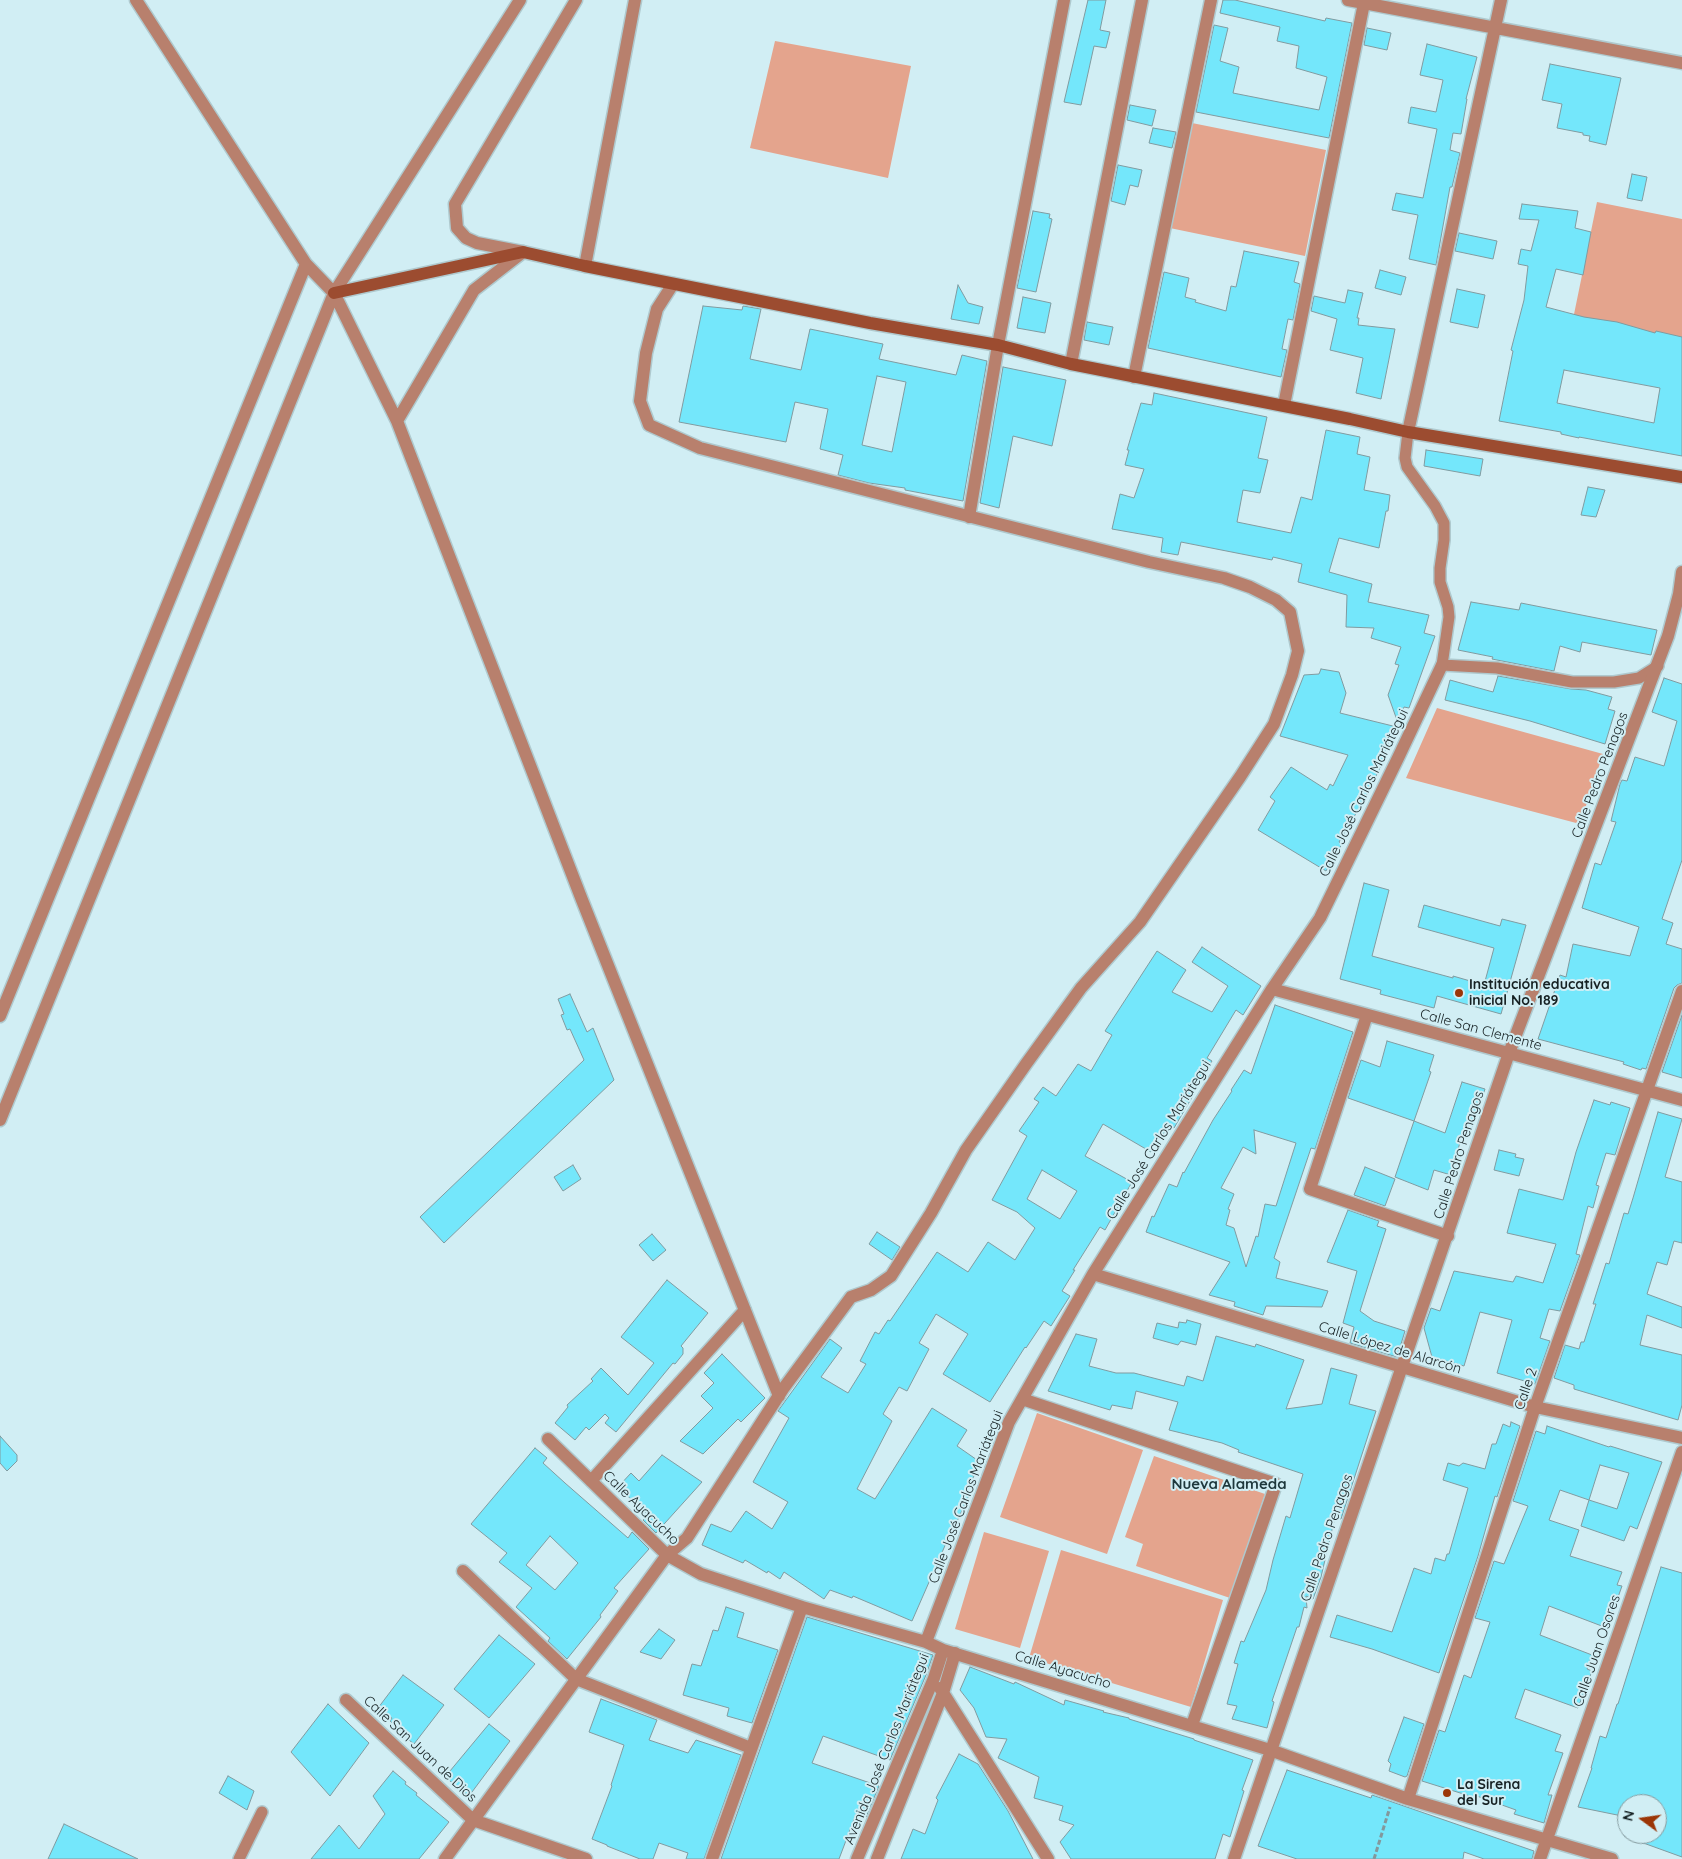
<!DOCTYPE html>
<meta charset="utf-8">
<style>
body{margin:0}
#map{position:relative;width:1682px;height:1859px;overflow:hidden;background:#d1eef4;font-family:Quicksand,sans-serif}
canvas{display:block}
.north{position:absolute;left:1617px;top:1794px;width:50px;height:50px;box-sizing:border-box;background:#d1eef4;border:1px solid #869ca0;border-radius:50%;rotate:284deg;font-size:14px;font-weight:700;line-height:20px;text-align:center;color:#162123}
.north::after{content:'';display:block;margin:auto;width:18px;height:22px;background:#9b3607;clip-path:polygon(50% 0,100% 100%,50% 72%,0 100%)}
</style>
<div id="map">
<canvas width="1682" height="1859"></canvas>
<div class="north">N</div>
</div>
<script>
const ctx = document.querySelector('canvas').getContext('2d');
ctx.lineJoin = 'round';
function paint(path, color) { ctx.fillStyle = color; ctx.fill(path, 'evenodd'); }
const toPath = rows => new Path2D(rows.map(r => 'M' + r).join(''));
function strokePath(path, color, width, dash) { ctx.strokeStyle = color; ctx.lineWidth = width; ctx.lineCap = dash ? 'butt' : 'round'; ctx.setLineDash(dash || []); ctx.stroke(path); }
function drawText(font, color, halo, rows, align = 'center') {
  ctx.font = font + ' Quicksand,sans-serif'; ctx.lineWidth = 4; ctx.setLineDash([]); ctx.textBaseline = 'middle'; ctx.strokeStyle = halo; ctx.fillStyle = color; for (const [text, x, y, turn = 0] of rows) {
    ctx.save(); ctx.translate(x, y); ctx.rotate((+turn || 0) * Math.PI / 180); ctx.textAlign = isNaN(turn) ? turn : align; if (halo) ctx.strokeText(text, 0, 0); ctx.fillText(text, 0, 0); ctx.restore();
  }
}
const green = toPath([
 [775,41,911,66,888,178,750,148],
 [1187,122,1326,150,1305,256,1165,227],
 [1597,202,1682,219,1682,347,1572,324],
 [1437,708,1603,754,1580,824,1406,778],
 [1037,1413,1143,1450,1107,1554,1000,1517],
 [1154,1456,1265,1494,1230,1598,1136,1566,1143,1544,1125,1537],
 [984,1532,1049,1551,1020,1648,955,1629],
 [1061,1550,1223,1600,1191,1707,1029,1658]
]);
const building = toPath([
 [1088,0,1106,0,1100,30,1110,32,1106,48,1094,46,1081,105,1064,102,1088,0],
 [1223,0,1235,0,1325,21,1326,18,1352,23,1329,138,1196,112,1214,25,1228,28,1220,61,1239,67,1233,93,1319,110,1327,77,1296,68,1299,46,1277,41,1280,27,1220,13,1223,0],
 [1367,28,1391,33,1387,50,1364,45,1367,28],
 [1427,44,1477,57,1466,99,1467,99,1461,134,1453,133,1450,150,1460,153,1452,187,1450,187,1436,265,1409,259,1418,215,1392,210,1396,193,1423,198,1437,129,1408,123,1411,107,1436,112,1443,80,1420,75,1427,44],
 [1550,64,1621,78,1606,145,1589,141,1590,136,1583,135,1583,133,1557,128,1562,104,1542,100,1550,64],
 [1130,105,1156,110,1152,126,1127,120,1130,105],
 [1153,128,1176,132,1172,148,1149,143,1153,128],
 [1118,165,1142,170,1138,187,1130,185,1125,205,1111,201,1118,165],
 [1632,174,1647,177,1642,201,1627,198,1632,174],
 [1522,204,1578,211,1575,228,1591,232,1583,275,1556,269,1546,307,1584,317,1617,322,1655,333,1656,331,1682,337,1682,456,1579,437,1579,438,1561,434,1561,432,1499,421,1513,351,1511,350,1524,300,1528,266,1518,264,1521,249,1531,251,1539,220,1519,219,1522,204],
 [1564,370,1660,388,1654,423,1557,403,1564,370],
 [1033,211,1050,214,1049,218,1052,219,1036,292,1017,288,1033,211],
 [1459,233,1497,241,1493,259,1455,251,1459,233],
 [1244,251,1299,262,1294,282,1300,284,1293,320,1288,319,1282,349,1287,350,1281,377,1148,348,1164,272,1189,278,1185,297,1196,300,1195,302,1226,311,1231,286,1236,287,1244,251],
 [1380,270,1406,277,1401,295,1375,288,1380,270],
 [958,285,968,303,983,307,979,324,951,319,958,285],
 [1457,289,1485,295,1478,328,1450,322,1457,289],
 [1348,290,1363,293,1357,318,1359,318,1358,325,1395,329,1381,399,1356,393,1363,358,1330,350,1337,319,1311,311,1314,296,1345,303,1348,290],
 [1023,297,1051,303,1045,333,1017,328,1023,297],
 [703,306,742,310,743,306,761,309,750,359,801,370,810,329,883,344,879,359,956,375,962,355,987,361,963,501,905,490,905,488,869,483,838,475,843,455,820,449,828,409,795,402,786,442,679,422,703,306],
 [877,376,906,382,892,452,862,445,877,376],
 [1087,322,1113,327,1109,345,1084,340,1087,322],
 [1003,367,1066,380,1052,446,1013,436,999,508,980,503,1003,367],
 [1154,393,1267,417,1258,458,1268,460,1260,493,1243,490,1237,522,1291,533,1301,497,1312,500,1326,430,1360,437,1357,454,1370,457,1364,490,1390,495,1388,511,1386,511,1379,548,1339,538,1329,572,1372,584,1368,602,1429,615,1424,633,1435,636,1409,708,1404,707,1398,723,1388,695,1399,665,1395,664,1401,647,1371,638,1374,628,1346,627,1347,595,1298,582,1302,564,1273,557,1272,560,1181,542,1178,555,1161,552,1163,538,1112,529,1120,494,1134,498,1144,469,1125,465,1129,450,1127,450,1141,403,1152,405,1154,393],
 [1426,450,1483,459,1480,476,1424,466,1426,450],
 [1588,487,1605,490,1596,517,1581,515,1588,487],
 [1471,602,1519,610,1521,603,1657,630,1651,655,1582,642,1580,652,1560,646,1554,671,1497,660,1492,659,1493,657,1458,650,1471,602],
 [1321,669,1339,672,1346,693,1340,713,1397,727,1391,742,1389,741,1379,770,1364,800,1339,842,1342,844,1326,871,1258,830,1275,801,1270,797,1291,767,1327,790,1330,784,1333,786,1348,755,1280,736,1304,675,1319,674,1321,669],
 [1498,676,1571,689,1586,690,1612,697,1608,709,1615,711,1605,744,1530,721,1445,700,1450,680,1493,692,1498,676],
 [1664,678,1682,684,1682,860,1662,919,1673,923,1666,944,1682,949,1682,983,1677,985,1674,988,1646,1069,1642,1068,1641,1070,1623,1064,1624,1062,1538,1039,1560,975,1566,977,1573,944,1630,956,1639,927,1582,908,1595,863,1601,865,1616,822,1611,821,1620,784,1622,780,1627,781,1635,757,1664,766,1677,721,1652,712,1664,678],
 [1364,883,1389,890,1372,956,1453,978,1453,976,1484,985,1494,948,1418,927,1424,905,1500,926,1502,919,1526,925,1501,1014,1437,996,1434,1008,1380,994,1381,990,1340,979,1364,883],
 [1202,947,1261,986,1243,1015,1236,1010,1207,1058,1212,1061,1191,1092,1194,1094,1174,1128,1169,1125,1162,1136,1160,1135,1151,1152,1103,1124,1085,1156,1132,1182,1105,1230,1100,1227,1073,1270,1075,1270,1062,1291,1070,1296,1051,1326,1044,1321,1026,1348,1025,1347,990,1402,943,1374,968,1334,936,1314,919,1343,929,1349,907,1391,899,1387,883,1414,892,1421,857,1489,875,1499,932,1408,967,1430,957,1446,980,1462,972,1475,974,1476,966,1492,970,1493,948,1541,947,1541,912,1621,853,1596,852,1598,830,1590,824,1599,784,1572,780,1579,768,1571,767,1573,745,1560,743,1563,702,1545,711,1524,731,1532,746,1511,772,1529,788,1502,753,1482,789,1418,778,1411,830,1339,842,1348,821,1377,848,1393,866,1364,860,1361,875,1332,879,1334,888,1320,890,1321,937,1252,968,1272,988,1242,1015,1260,1035,1228,1017,1212,992,1200,1027,1136,1019,1131,1039,1102,1034,1099,1043,1087,1056,1096,1078,1064,1091,1071,1112,1035,1105,1031,1157,951,1186,970,1172,992,1212,1012,1228,986,1192,962,1202,947],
 [1042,1170,1077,1191,1060,1219,1027,1199,1042,1170],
 [570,994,587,1032,593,1028,614,1080,444,1243,420,1217,584,1060,570,1029,567,1030,561,1015,564,1014,558,999,570,994],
 [1275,1005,1353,1032,1315,1149,1311,1148,1274,1258,1280,1262,1276,1278,1328,1291,1322,1307,1266,1306,1263,1315,1234,1306,1235,1302,1209,1295,1230,1262,1146,1232,1152,1216,1154,1217,1169,1184,1177,1187,1183,1172,1184,1173,1213,1120,1232,1091,1231,1090,1244,1070,1251,1074,1275,1005],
 [1254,1130,1296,1143,1276,1206,1265,1204,1258,1237,1256,1236,1246,1267,1234,1228,1226,1225,1230,1210,1228,1209,1234,1194,1221,1188,1243,1147,1256,1154,1254,1130],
 [1682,1015,1682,1078,1662,1072,1682,1015],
 [1387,1041,1434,1055,1429,1071,1431,1072,1414,1121,1348,1098,1361,1060,1380,1067,1387,1041],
 [1462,1082,1485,1089,1469,1137,1462,1135,1451,1175,1434,1170,1428,1190,1395,1177,1414,1121,1445,1133,1462,1082],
 [1594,1100,1610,1105,1611,1102,1630,1108,1615,1155,1606,1153,1596,1185,1599,1186,1593,1208,1588,1206,1576,1254,1580,1255,1560,1311,1549,1309,1540,1338,1550,1341,1535,1384,1497,1373,1512,1320,1480,1312,1464,1366,1432,1357,1424,1328,1431,1308,1440,1311,1454,1271,1513,1282,1516,1276,1543,1283,1556,1244,1507,1233,1519,1189,1563,1200,1576,1152,1594,1100],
 [1658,1112,1682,1119,1665,1177,1682,1182,1682,1243,1674,1241,1667,1265,1657,1262,1647,1294,1682,1307,1682,1328,1647,1315,1640,1345,1682,1355,1682,1405,1678,1420,1574,1389,1574,1385,1554,1378,1565,1345,1579,1349,1581,1342,1584,1342,1596,1304,1593,1304,1606,1263,1609,1264,1624,1213,1628,1214,1633,1198,1658,1112],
 [1499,1150,1516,1154,1515,1157,1524,1159,1519,1176,1494,1170,1499,1150],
 [573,1165,581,1179,563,1191,554,1177,573,1165],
 [1365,1167,1395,1179,1385,1206,1354,1195,1365,1167],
 [1348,1210,1379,1221,1377,1226,1386,1229,1360,1311,1374,1321,1405,1331,1397,1357,1350,1343,1354,1327,1343,1323,1357,1271,1327,1262,1348,1210],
 [877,1232,900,1247,892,1260,869,1244,877,1232],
 [652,1234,666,1250,653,1261,639,1245,652,1234],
 [667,1280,708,1313,681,1346,683,1348,683,1354,675,1364,673,1363,616,1432,605,1423,609,1418,605,1414,589,1430,586,1427,575,1440,555,1423,568,1407,567,1405,593,1381,591,1379,601,1368,628,1395,654,1363,621,1337,667,1280],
 [1187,1320,1201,1324,1196,1345,1181,1341,1178,1345,1153,1338,1157,1323,1178,1328,1179,1322,1186,1323,1187,1320],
 [1076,1334,1097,1339,1089,1366,1116,1373,1134,1373,1184,1386,1187,1376,1203,1381,1216,1336,1255,1347,1256,1344,1304,1360,1286,1409,1322,1404,1331,1368,1357,1375,1349,1404,1376,1411,1341,1519,1335,1517,1321,1577,1313,1599,1306,1596,1307,1608,1304,1607,1299,1627,1297,1627,1272,1701,1274,1702,1267,1728,1232,1719,1237,1706,1227,1704,1238,1664,1234,1663,1241,1641,1244,1642,1266,1590,1273,1560,1286,1516,1290,1518,1303,1474,1238,1452,1239,1450,1222,1443,1169,1430,1178,1402,1136,1391,1132,1409,1112,1405,1110,1410,1048,1391,1076,1334],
 [722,1354,765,1398,741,1422,738,1419,703,1454,680,1441,713,1408,701,1396,714,1383,704,1373,722,1354],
 [1511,1422,1520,1426,1497,1497,1495,1496,1478,1556,1439,1673,1372,1649,1330,1637,1337,1615,1392,1632,1414,1568,1431,1574,1435,1558,1445,1561,1447,1554,1449,1554,1468,1488,1443,1480,1448,1463,1459,1466,1463,1463,1485,1469,1492,1444,1496,1444,1503,1424,1510,1427,1511,1422],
 [1547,1426,1609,1447,1610,1446,1662,1462,1637,1529,1630,1526,1624,1541,1581,1526,1589,1500,1560,1490,1549,1520,1579,1530,1570,1556,1622,1572,1617,1585,1622,1586,1607,1628,1549,1606,1540,1635,1592,1655,1587,1669,1592,1671,1578,1708,1525,1689,1515,1718,1561,1735,1555,1751,1563,1753,1548,1795,1552,1795,1544,1823,1514,1814,1516,1810,1474,1795,1473,1797,1422,1781,1439,1730,1445,1732,1464,1675,1471,1678,1490,1622,1475,1618,1494,1561,1504,1564,1528,1506,1513,1501,1536,1431,1545,1434,1547,1426],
 [1600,1465,1629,1473,1617,1509,1589,1500,1600,1465],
 [0,1436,17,1455,17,1461,7,1471,0,1463,0,1436],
 [535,1448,547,1458,543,1463,565,1483,628,1538,632,1532,649,1549,614,1588,618,1591,600,1615,601,1617,567,1659,548,1641,550,1638,516,1607,532,1588,499,1562,507,1553,471,1524,535,1448],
 [550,1536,578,1563,555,1590,526,1565,550,1536],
 [662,1455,702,1482,656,1533,643,1520,648,1515,618,1487,631,1473,639,1481,662,1455],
 [1661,1567,1682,1573,1682,1857,1624,1836,1625,1834,1657,1834,1657,1804,1627,1804,1627,1817,1578,1807,1592,1768,1591,1768,1600,1736,1606,1738,1617,1704,1618,1704,1661,1567],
 [726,1607,744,1613,737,1637,778,1650,752,1723,727,1716,729,1708,683,1695,692,1664,701,1666,713,1630,718,1631,726,1607],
 [807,1617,933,1655,926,1675,890,1760,823,1736,812,1763,879,1786,866,1817,856,1814,839,1859,721,1859,807,1617],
 [659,1629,675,1640,661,1659,640,1652,659,1629],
 [499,1635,535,1664,489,1718,454,1689,499,1635],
 [970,1667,1014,1684,1015,1682,1064,1705,1065,1700,1104,1711,1103,1712,1129,1718,1129,1719,1194,1739,1194,1740,1253,1760,1242,1790,1244,1791,1230,1837,1223,1834,1215,1859,1071,1859,1060,1842,1074,1825,1059,1820,1063,1806,1034,1798,1039,1777,998,1758,1007,1739,986,1737,974,1708,960,1690,970,1667],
 [403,1675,444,1705,414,1744,400,1733,402,1731,390,1721,392,1718,378,1708,403,1675],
 [601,1699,657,1720,649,1740,688,1753,696,1740,741,1755,704,1859,686,1859,688,1853,659,1843,653,1859,640,1859,607,1846,607,1845,592,1839,612,1786,611,1785,624,1745,589,1732,601,1699],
 [328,1704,369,1743,330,1796,291,1752,328,1704],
 [1404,1717,1424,1724,1407,1776,1405,1777,1389,1771,1391,1764,1388,1761,1404,1717],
 [489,1724,510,1741,469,1796,445,1777,489,1724],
 [959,1754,978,1764,1008,1811,1033,1859,901,1859,913,1829,925,1834,938,1800,936,1798,959,1754],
 [1287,1770,1371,1798,1372,1795,1534,1851,1532,1859,1484,1859,1464,1852,1463,1859,1297,1859,1258,1846,1287,1770],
 [393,1771,406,1782,405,1784,417,1793,416,1795,449,1822,419,1859,311,1859,339,1825,359,1849,385,1814,373,1796,393,1771],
 [228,1776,254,1791,247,1810,219,1793,228,1776],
 [64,1824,138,1859,48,1859,64,1824]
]);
const path = toPath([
 [1374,1859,1390,1807]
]);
const lane = toPath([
 [1408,432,1405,458,1407,467,1435,506,1444,523,1444,540,1440,568,1440,582,1448,607,1449,617,1442,665,1497,668,1572,682,1614,682,1639,678,1658,666],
 [239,1859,262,1812]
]);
const street = toPath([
 [136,0,306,264,334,293,397,421,582,900,779,1396],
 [1348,0,1682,63],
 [523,252,477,243,466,238,457,228,455,204,576,0],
 [585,266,635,0],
 [1071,364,1142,0],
 [1134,377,1211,0],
 [1284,405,1364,3],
 [397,421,474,290,523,252],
 [1408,432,1501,0],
 [969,517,998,345,1064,0],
 [1272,989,1682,1100],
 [1367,1015,1310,1189,1448,1236],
 [0,1016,306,264],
 [0,1120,334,293,520,0],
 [1093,1274,1535,1407,1682,1438],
 [1022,1399,1276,1484,1192,1725],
 [548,1439,667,1555,701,1574,802,1607,926,1642,943,1650,1270,1750,1408,1799,1612,1859],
 [591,1481,745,1310],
 [463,1571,576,1679,751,1748],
 [926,1642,1009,1422,1093,1274,1272,989,1320,918,1398,758,1442,665],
 [940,1688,1048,1859],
 [346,1700,473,1820,586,1859],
 [1408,1799,1535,1407,1682,991],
 [445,1859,667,1555,687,1538,783,1389,851,1297,871,1290,891,1276,931,1213,966,1150,1026,1064,1081,988,1140,922,1240,777,1274,724,1292,675,1298,651,1290,612,1276,600,1250,587,1224,578,1149,562,700,448,649,425,640,401,646,353,657,309,673,284],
 [712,1859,802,1607],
 [857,1859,934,1678,943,1650],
 [877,1859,943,1693,955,1653],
 [1234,1859,1509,1053,1668,636,1679,594,1682,572],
 [1540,1859,1682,1452]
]);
const secondary = toPath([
 [334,293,523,252,585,266,870,323,998,345,1071,364,1350,419,1408,432,1682,477]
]);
const markers = [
 [1459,993,5,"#9b3607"],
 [1447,1793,5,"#9b3607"]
];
const streetNames = [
 ["Calle Pedro Penagos",1600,775,-69],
 ["Calle José Carlos Mariátegui",1364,793,-64],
 ["Calle San Clemente",1481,1030,15],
 ["Calle José Carlos Mariátegui",1159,1140,-58],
 ["Calle Pedro Penagos",1459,1155,-72],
 ["Calle López de Alarcón",1390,1348,17],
 ["Calle 2",1526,1389,-71],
 ["Calle José Carlos Mariátegui",966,1497,-69],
 ["Calle Ayacucho",641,1508,44],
 ["Calle Pedro Penagos",1327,1538,-71],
 ["Calle Juan Osores",1597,1651,-71],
 ["Calle Ayacucho",1063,1670,17],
 ["Calle San Juan de Dios",420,1749,43],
 ["Avenida José Carlos Mariátegui",887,1749,-68]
];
const poiNames = [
 ["Institución educativa",1469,985],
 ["inicial No. 189",1469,1001],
 ["La Sirena",1457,1785],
 ["del Sur",1457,1801]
];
const neighbourhoodNames = [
 ["Nueva Alameda",1229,1484]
];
paint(green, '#e4a48d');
paint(building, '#74e7fb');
strokePath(building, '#809ba0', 1);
strokePath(lane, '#afc9ce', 14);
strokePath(street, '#afc9ce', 15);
strokePath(secondary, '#afc9ce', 15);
strokePath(path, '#82989c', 3, [5, 2.5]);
strokePath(lane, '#b8806d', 11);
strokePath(street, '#b8806d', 12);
strokePath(secondary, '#9c4c30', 12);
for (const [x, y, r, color] of markers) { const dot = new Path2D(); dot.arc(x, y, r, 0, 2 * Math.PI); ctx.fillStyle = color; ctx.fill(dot); strokePath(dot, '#d1eef4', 2); }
drawText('14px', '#162123', '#d1eef4', streetNames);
drawText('bold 14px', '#162123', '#d1eef4', poiNames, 'left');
drawText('bold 15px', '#1e373b', '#d1eef4', neighbourhoodNames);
</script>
